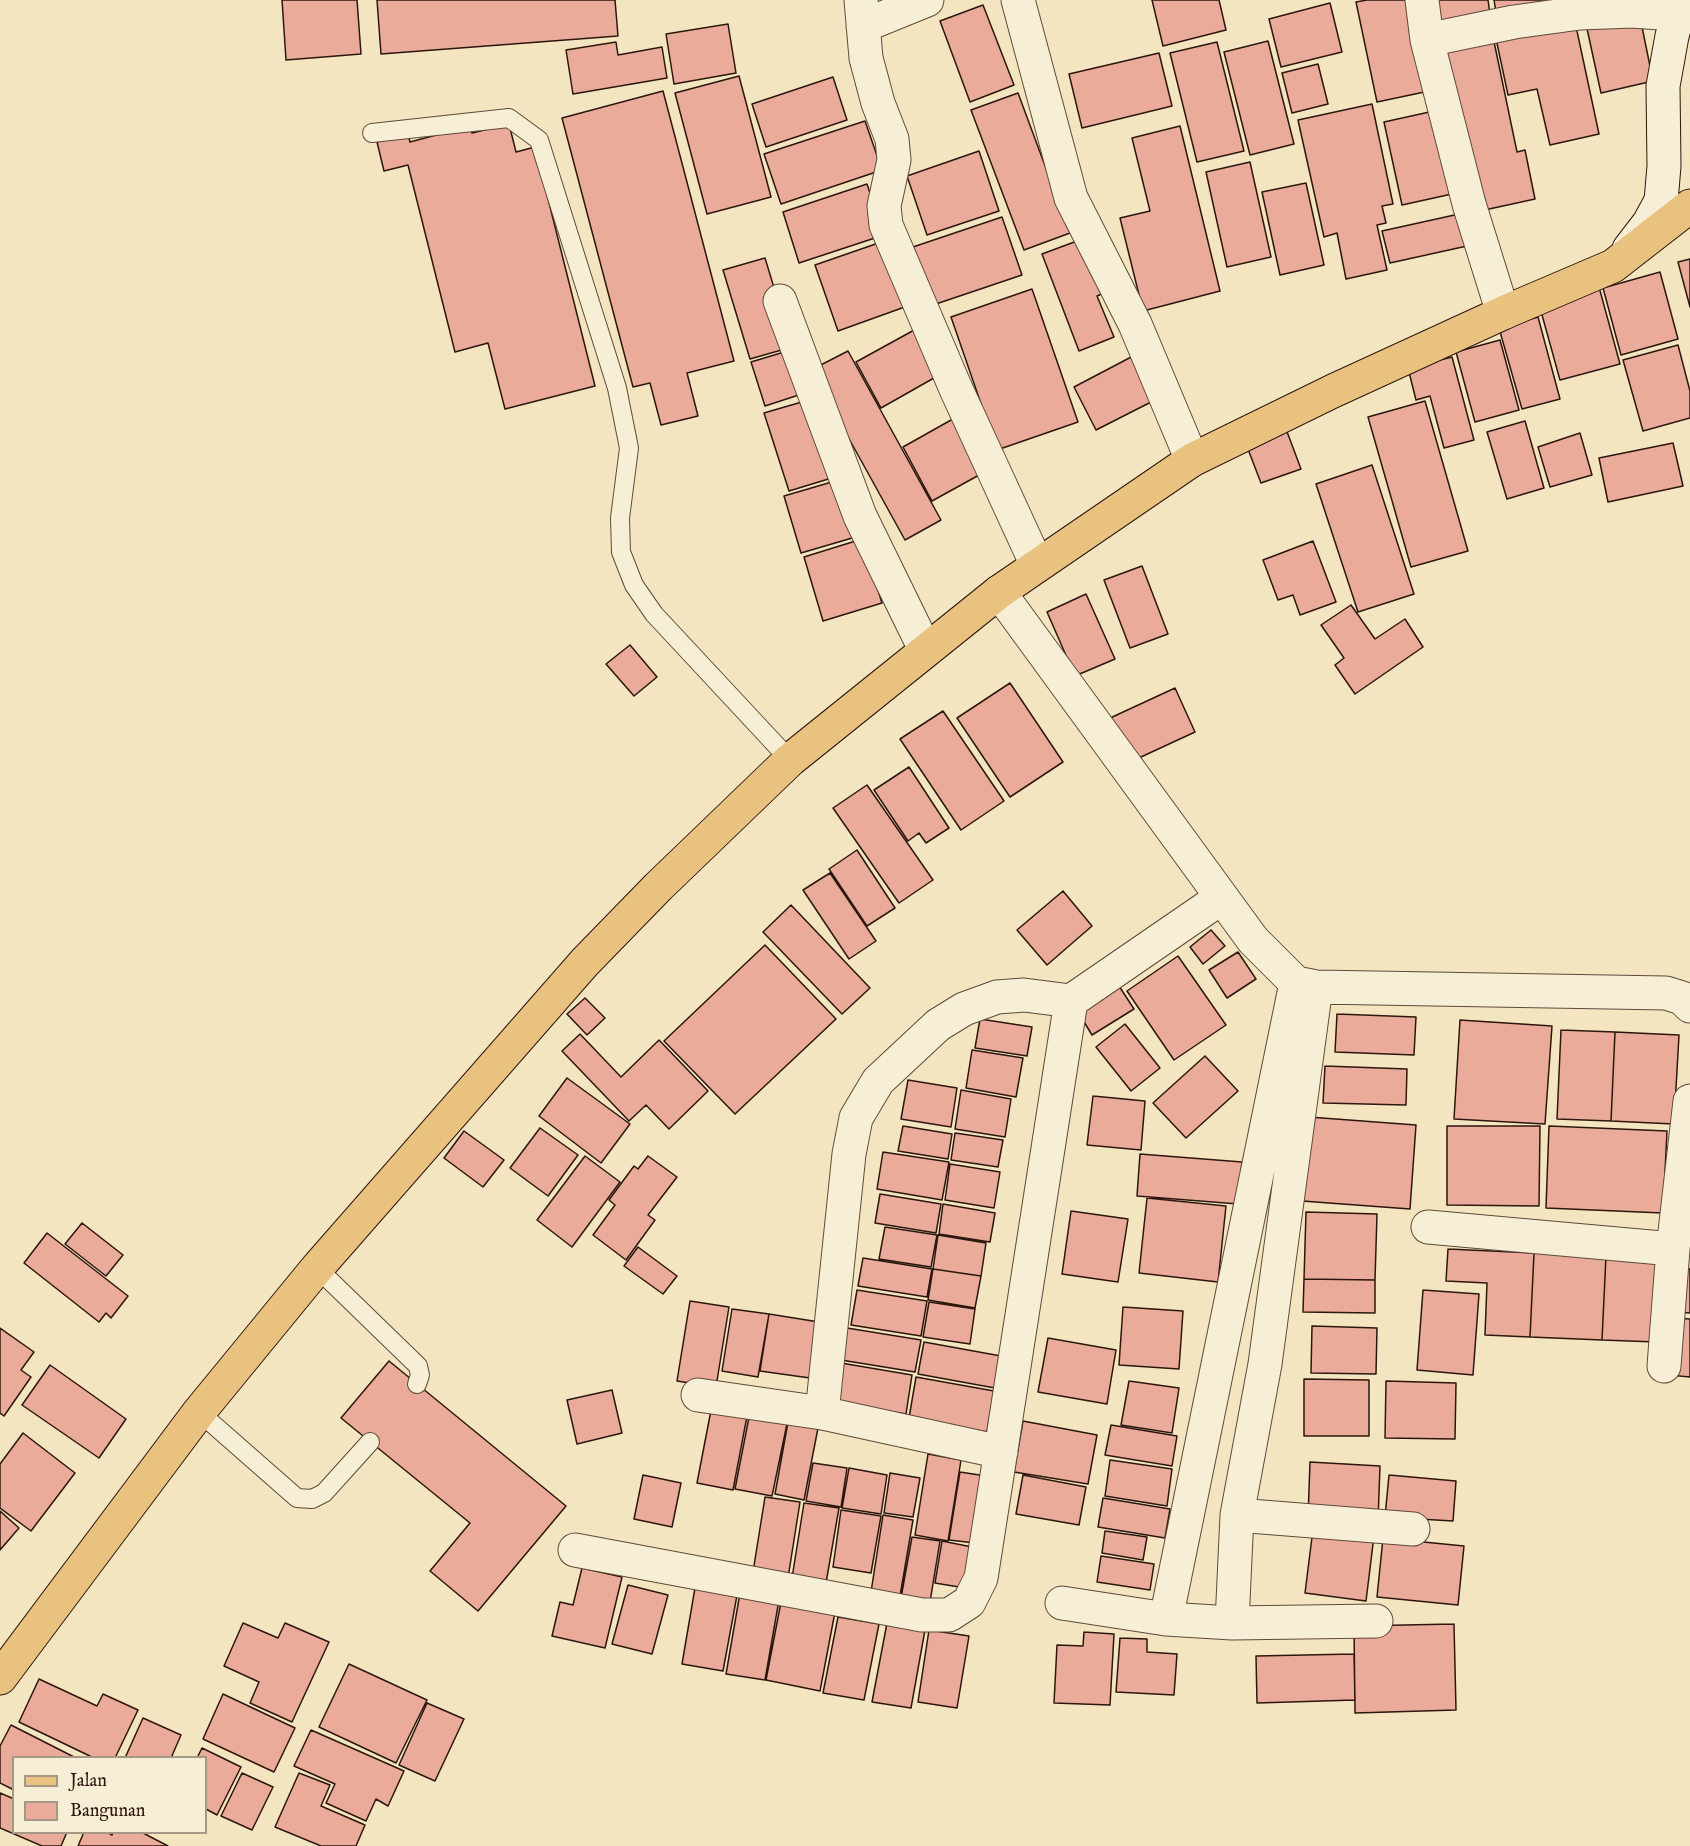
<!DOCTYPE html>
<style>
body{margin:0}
#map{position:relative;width:1690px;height:1846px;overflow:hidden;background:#f3e5c0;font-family:"IM FELL English",serif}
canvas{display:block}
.legend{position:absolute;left:12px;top:1756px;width:195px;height:78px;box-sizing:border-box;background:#f7eed6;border:2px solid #a69886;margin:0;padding:8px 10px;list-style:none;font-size:18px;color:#2c160e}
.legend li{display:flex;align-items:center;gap:12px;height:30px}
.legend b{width:30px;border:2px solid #a69886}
</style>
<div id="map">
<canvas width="1690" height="1846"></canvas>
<ul class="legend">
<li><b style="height:8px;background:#eac280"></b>Jalan</li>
<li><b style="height:16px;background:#ebab9b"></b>Bangunan</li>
</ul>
</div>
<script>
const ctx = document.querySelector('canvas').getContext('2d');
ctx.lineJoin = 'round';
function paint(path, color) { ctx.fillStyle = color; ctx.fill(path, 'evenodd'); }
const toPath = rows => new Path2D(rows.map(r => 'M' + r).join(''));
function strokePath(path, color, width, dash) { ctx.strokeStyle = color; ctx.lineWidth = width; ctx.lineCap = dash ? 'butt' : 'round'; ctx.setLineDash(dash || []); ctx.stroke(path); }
const building = toPath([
 [282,0,357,0,361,54,286,60,282,0],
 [377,0,615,0,618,36,381,54,377,0],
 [1152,0,1219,0,1226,30,1163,46,1152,0],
 [1367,0,1415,0,1434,90,1377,102,1356,2,1367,0],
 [1436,0,1488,0,1491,21,1440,29,1436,0],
 [1494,0,1579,0,1497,18,1494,0],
 [1330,3,1342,52,1281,67,1269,19,1330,3],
 [983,5,1014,85,970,102,940,21,983,5],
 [1639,12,1653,81,1601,93,1586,24,1639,12],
 [1574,17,1599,134,1550,145,1537,89,1508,95,1495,34,1574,17],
 [728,24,736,73,674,84,666,34,728,24],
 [1492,32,1517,152,1525,150,1535,199,1480,211,1444,42,1492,32],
 [1268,41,1294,144,1250,155,1224,52,1268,41],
 [616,42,618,55,662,47,667,78,573,94,566,50,616,42],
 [1217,42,1244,151,1197,162,1170,53,1217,42],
 [1159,53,1172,106,1082,128,1069,74,1159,53],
 [1318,64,1328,104,1292,113,1282,73,1318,64],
 [739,76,771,197,707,214,675,93,739,76],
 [833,77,847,120,766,147,752,104,833,77],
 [663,91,734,361,687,373,698,416,661,425,650,383,633,387,562,118,663,91],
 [1018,93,1070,233,1024,250,971,110,1018,93],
 [1372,104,1393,204,1382,206,1386,223,1377,225,1387,270,1346,279,1337,233,1324,237,1298,120,1372,104],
 [1443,109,1461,192,1402,205,1384,122,1443,109],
 [865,121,882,170,781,204,764,154,865,121],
 [509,124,516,152,535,147,595,386,505,409,488,343,455,352,408,165,384,171,377,142,408,134,410,142,470,126,472,133,509,124],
 [1180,126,1220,291,1143,311,1120,218,1150,211,1132,138,1180,126],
 [979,151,999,211,927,235,907,176,979,151],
 [1250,162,1271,257,1227,267,1206,172,1250,162],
 [1306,183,1324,265,1280,275,1262,192,1306,183],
 [867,184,884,235,799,263,783,212,867,184],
 [1459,214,1467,246,1390,263,1382,231,1459,214],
 [1002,217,1022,275,927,307,907,249,1002,217],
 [890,239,913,304,838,331,815,265,890,239],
 [1077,241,1111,290,1097,296,1114,337,1079,351,1042,254,1077,241],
 [765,258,792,347,750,359,723,270,765,258],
 [1690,259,1690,307,1678,262,1690,259],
 [1660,272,1678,339,1621,355,1603,288,1660,272],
 [1599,287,1620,364,1560,380,1539,304,1599,287],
 [1032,289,1078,422,997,450,951,317,1032,289],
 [1538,317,1560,399,1522,409,1499,328,1538,317],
 [916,329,941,374,881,408,856,362,916,329],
 [1500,340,1519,410,1475,422,1456,352,1500,340],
 [1678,345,1690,391,1690,418,1643,431,1623,360,1678,345],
 [794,349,808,392,765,406,751,362,794,349],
 [848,351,941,520,905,540,811,370,848,351],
 [1135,355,1157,399,1096,430,1074,387,1135,355],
 [1452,357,1474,440,1444,448,1430,396,1416,400,1408,368,1452,357],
 [812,399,835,477,789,491,764,413,812,399],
 [1425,401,1468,551,1411,567,1368,417,1425,401],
 [960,415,990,469,932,501,903,447,960,415],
 [1525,421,1544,488,1507,499,1487,432,1525,421],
 [1286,429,1301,469,1261,483,1246,444,1286,429],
 [1580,433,1592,475,1550,487,1538,447,1580,433],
 [1673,443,1683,486,1608,502,1599,458,1673,443],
 [1372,465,1414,594,1358,612,1316,484,1372,465],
 [842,479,859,536,801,553,784,496,842,479],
 [862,539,882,603,823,621,804,557,862,539],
 [1313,541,1336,602,1300,615,1293,595,1278,600,1263,560,1313,541],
 [1142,566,1168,634,1130,648,1104,580,1142,566],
 [1086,594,1115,659,1075,676,1047,612,1086,594],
 [1351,605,1375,639,1405,619,1423,647,1355,694,1335,665,1344,658,1321,625,1351,605],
 [630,645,657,677,634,696,606,664,630,645],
 [1010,683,1063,762,1010,797,957,718,1010,683],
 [1175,688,1195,732,1128,763,1108,719,1175,688],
 [943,711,1004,801,961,830,900,739,943,711],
 [909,767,949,828,926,843,919,833,908,841,874,790,909,767],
 [867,785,933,880,899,903,833,808,867,785],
 [857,850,895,908,867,926,829,869,857,850],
 [830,873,876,941,849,959,803,890,830,873],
 [1063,891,1092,926,1047,965,1017,930,1063,891],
 [791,905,870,988,842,1014,763,932,791,905],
 [1211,930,1225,946,1203,964,1190,947,1211,930],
 [765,945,836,1019,735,1114,664,1041,765,945],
 [1238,952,1256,979,1227,998,1209,970,1238,952],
 [1178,956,1226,1025,1174,1060,1127,991,1178,956],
 [1119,986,1134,1009,1092,1035,1078,1012,1119,986],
 [585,998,605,1018,587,1035,567,1014,585,998],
 [1337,1014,1416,1017,1414,1055,1335,1052,1337,1014],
 [980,1019,1032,1027,1027,1056,975,1048,980,1019],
 [1460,1020,1552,1026,1545,1124,1454,1119,1460,1020],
 [1125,1024,1160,1068,1131,1091,1096,1047,1125,1024],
 [1561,1030,1615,1032,1611,1121,1557,1119,1561,1030],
 [1615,1032,1679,1035,1674,1124,1611,1121,1615,1032],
 [580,1034,621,1077,659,1040,708,1091,669,1129,646,1105,629,1121,562,1051,580,1034],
 [972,1050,1023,1058,1016,1097,966,1088,972,1050],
 [1205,1056,1238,1091,1186,1138,1153,1103,1205,1056],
 [1325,1066,1407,1069,1406,1105,1323,1103,1325,1066],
 [567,1078,630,1124,601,1163,539,1116,567,1078],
 [908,1080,957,1088,951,1127,901,1119,908,1080],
 [961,1090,1011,1099,1005,1137,955,1129,961,1090],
 [1093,1096,1145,1101,1141,1150,1087,1145,1093,1096],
 [1309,1117,1416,1125,1410,1209,1302,1201,1309,1117],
 [903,1126,952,1134,948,1159,898,1151,903,1126],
 [1447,1126,1540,1126,1539,1206,1447,1205,1447,1126],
 [1549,1126,1667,1131,1663,1213,1546,1208,1549,1126],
 [540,1128,578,1155,548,1196,510,1168,540,1128],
 [464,1131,504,1160,483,1187,444,1158,464,1131],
 [955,1133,1003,1140,998,1167,951,1160,955,1133],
 [883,1152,949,1162,942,1200,877,1189,883,1152],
 [1140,1154,1242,1162,1238,1204,1137,1196,1140,1154],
 [585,1156,620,1182,572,1247,537,1220,585,1156],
 [648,1156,677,1177,648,1215,655,1220,626,1260,593,1235,615,1205,609,1200,634,1166,638,1169,648,1156],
 [950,1164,1000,1172,994,1208,945,1200,950,1164],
 [880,1194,941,1204,936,1233,875,1223,880,1194],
 [1147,1198,1226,1206,1218,1282,1139,1273,1147,1198],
 [943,1204,995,1213,990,1242,939,1234,943,1204],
 [1071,1211,1128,1219,1118,1282,1062,1274,1071,1211],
 [1306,1212,1377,1214,1375,1280,1304,1279,1306,1212],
 [82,1223,123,1255,106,1276,65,1244,82,1223],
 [885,1227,937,1235,931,1267,879,1259,885,1227],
 [47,1233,128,1296,111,1318,106,1313,99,1322,24,1263,47,1233],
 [938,1235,986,1243,981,1276,933,1269,938,1235],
 [638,1247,677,1276,663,1294,624,1266,638,1247],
 [1448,1249,1534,1253,1530,1337,1485,1335,1487,1283,1446,1281,1448,1249],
 [1534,1253,1606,1256,1602,1340,1530,1337,1534,1253],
 [1606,1256,1659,1258,1656,1342,1602,1340,1606,1256],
 [863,1258,932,1269,927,1297,858,1286,863,1258],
 [1682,1268,1690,1269,1690,1313,1678,1312,1682,1268],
 [933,1269,981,1276,975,1308,928,1300,933,1269],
 [1304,1279,1375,1280,1375,1313,1303,1312,1304,1279],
 [857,1290,927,1301,921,1336,851,1325,857,1290],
 [1423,1290,1479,1294,1473,1375,1417,1370,1423,1290],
 [690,1301,729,1307,716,1387,677,1381,690,1301],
 [929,1302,975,1309,970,1344,923,1337,929,1302],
 [1123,1307,1183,1311,1179,1369,1119,1365,1123,1307],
 [732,1309,769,1314,758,1377,722,1371,732,1309],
 [769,1314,819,1322,810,1378,760,1371,769,1314],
 [1674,1318,1690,1319,1690,1377,1669,1375,1674,1318],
 [1312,1326,1377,1328,1376,1374,1311,1373,1312,1326],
 [0,1328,34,1352,21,1370,31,1377,4,1416,0,1413,0,1328],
 [847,1328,921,1340,915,1372,841,1360,847,1328],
 [1048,1338,1116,1350,1107,1404,1038,1392,1048,1338],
 [924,1342,1001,1356,995,1388,918,1374,924,1342],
 [389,1361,566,1506,478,1611,430,1571,470,1523,341,1418,389,1361],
 [841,1363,912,1375,906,1414,834,1402,841,1363],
 [50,1365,126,1419,99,1458,22,1405,50,1365],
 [916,1377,994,1391,987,1432,909,1418,916,1377],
 [1304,1379,1369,1380,1369,1436,1304,1436,1304,1379],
 [1129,1381,1179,1388,1172,1433,1121,1425,1129,1381],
 [1386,1381,1456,1383,1455,1439,1385,1438,1386,1381],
 [612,1390,622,1433,577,1444,567,1400,612,1390],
 [712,1405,748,1411,733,1490,697,1483,712,1405],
 [750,1412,788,1419,772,1496,735,1489,750,1412],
 [1023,1421,1097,1435,1088,1484,1014,1472,1023,1421],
 [788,1422,818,1428,804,1500,775,1494,788,1422],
 [1111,1425,1177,1436,1172,1466,1105,1455,1111,1425],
 [23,1433,75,1473,31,1531,0,1508,0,1464,23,1433],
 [928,1454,961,1460,948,1541,915,1535,928,1454],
 [1110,1460,1172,1469,1167,1506,1105,1496,1110,1460],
 [1310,1462,1380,1466,1378,1521,1308,1518,1310,1462],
 [813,1463,847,1468,841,1507,806,1501,813,1463],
 [849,1468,887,1475,881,1514,842,1508,849,1468],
 [960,1472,986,1476,975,1543,949,1540,960,1472],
 [890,1473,920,1478,913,1517,884,1513,890,1473],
 [643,1475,681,1483,672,1527,634,1519,643,1475],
 [1023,1475,1086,1487,1079,1525,1016,1514,1023,1475],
 [1389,1475,1456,1481,1453,1521,1385,1517,1389,1475],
 [765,1497,800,1502,788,1578,753,1572,765,1497],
 [1103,1498,1170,1509,1165,1538,1098,1527,1103,1498],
 [804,1503,839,1508,826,1583,792,1578,804,1503],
 [841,1510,881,1516,871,1573,833,1567,841,1510],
 [0,1511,19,1528,0,1550,0,1511],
 [883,1515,913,1520,900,1596,871,1592,883,1515],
 [1313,1529,1374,1536,1366,1601,1305,1593,1313,1529],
 [1105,1531,1147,1537,1143,1560,1102,1553,1105,1531],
 [912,1537,940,1541,930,1602,901,1598,912,1537],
 [1383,1538,1464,1546,1458,1605,1377,1597,1383,1538],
 [942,1541,972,1547,965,1588,935,1583,942,1541],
 [1101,1556,1154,1564,1150,1590,1097,1582,1101,1556],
 [582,1568,622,1577,605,1648,552,1636,560,1602,573,1605,582,1568],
 [696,1582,738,1590,723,1671,682,1664,696,1582],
 [628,1585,668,1595,652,1654,612,1644,628,1585],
 [740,1593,779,1600,765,1680,726,1674,740,1593],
 [781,1602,835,1612,820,1691,766,1680,781,1602],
 [838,1617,879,1624,864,1700,823,1693,838,1617],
 [243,1623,278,1638,285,1623,329,1642,292,1722,250,1703,259,1682,224,1666,243,1623],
 [887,1623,925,1630,911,1708,872,1702,887,1623],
 [1454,1624,1456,1710,1355,1713,1354,1626,1454,1624],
 [929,1630,969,1636,957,1708,918,1702,929,1630],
 [1084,1632,1114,1634,1110,1705,1054,1703,1057,1645,1083,1646,1084,1632],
 [1120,1638,1147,1639,1147,1652,1177,1654,1174,1695,1116,1692,1120,1638],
 [1354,1654,1355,1700,1257,1703,1256,1656,1354,1654],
 [349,1664,427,1700,396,1763,319,1727,349,1664],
 [39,1679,97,1706,103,1694,138,1710,115,1758,94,1758,19,1722,39,1679],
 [223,1694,295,1728,274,1772,203,1739,223,1694],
 [427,1703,464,1719,435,1781,399,1765,427,1703],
 [143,1718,181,1735,171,1758,125,1758,143,1718],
 [11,1725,76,1758,14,1758,14,1790,0,1783,0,1746,11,1725],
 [311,1730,404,1771,388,1806,376,1799,366,1821,326,1803,335,1784,294,1766,311,1730],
 [202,1748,241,1767,217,1815,206,1809,206,1758,197,1758,202,1748],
 [242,1773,273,1787,252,1830,221,1816,242,1773],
 [299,1773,330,1785,321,1806,365,1825,356,1846,321,1846,275,1827,299,1773],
 [0,1793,14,1799,14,1832,67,1832,61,1846,42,1846,0,1828,0,1793],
 [84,1832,107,1832,112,1835,113,1832,141,1832,168,1846,78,1846,84,1832]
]);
const lane = toPath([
 [372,133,509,118,539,140,617,388,629,448,620,518,621,552,634,585,654,614,790,760],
 [317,1268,418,1366,420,1375,417,1384],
 [199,1412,297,1498,312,1499,324,1493,370,1442]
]);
const street = toPath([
 [861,0,866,58,878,103,892,139,894,160,884,206,886,225,956,389,1037,565],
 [1018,0,1071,198,1135,324,1192,460],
 [1422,0,1427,40,1469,204,1503,313],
 [863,26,927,0],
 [1427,40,1514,22,1580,13,1632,11,1690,15],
 [780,301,860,516,925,649],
 [999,592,1253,940,1296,983,1316,987,1666,993,1682,998,1690,1006],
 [1428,1227,1673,1249],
 [1664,1366,1673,1249,1690,1101],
 [698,1395,822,1413,1001,1452],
 [822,1413,849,1154,856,1118,878,1081,938,1025,964,1009,997,997,1024,995,1071,1001],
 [1237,1515,1413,1529],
 [575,1550,922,1615,949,1615,969,1602,981,1578,1071,1001,1221,898],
 [1062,1603,1166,1619,1232,1623,1376,1621],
 [1166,1619,1296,983],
 [1232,1623,1237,1515,1265,1364,1316,987]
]);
const secondary = toPath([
 [1629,249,1649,223,1661,201,1664,166,1663,86,1672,36,1678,14,1686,0]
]);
const primary = toPath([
 [0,1678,199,1412,317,1268,585,962,658,887,790,760,999,592,1192,460,1333,391,1503,313,1613,266,1690,206]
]);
paint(building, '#ebab9b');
strokePath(building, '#2c160e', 1.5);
strokePath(lane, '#5e4a3a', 20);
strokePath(street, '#5e4a3a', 35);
strokePath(secondary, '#2c160e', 35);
strokePath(primary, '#2c160e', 35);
strokePath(lane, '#f7eed6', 18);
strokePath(street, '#f7eed6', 33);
strokePath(secondary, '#f7eed6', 33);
strokePath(primary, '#eac280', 33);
</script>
